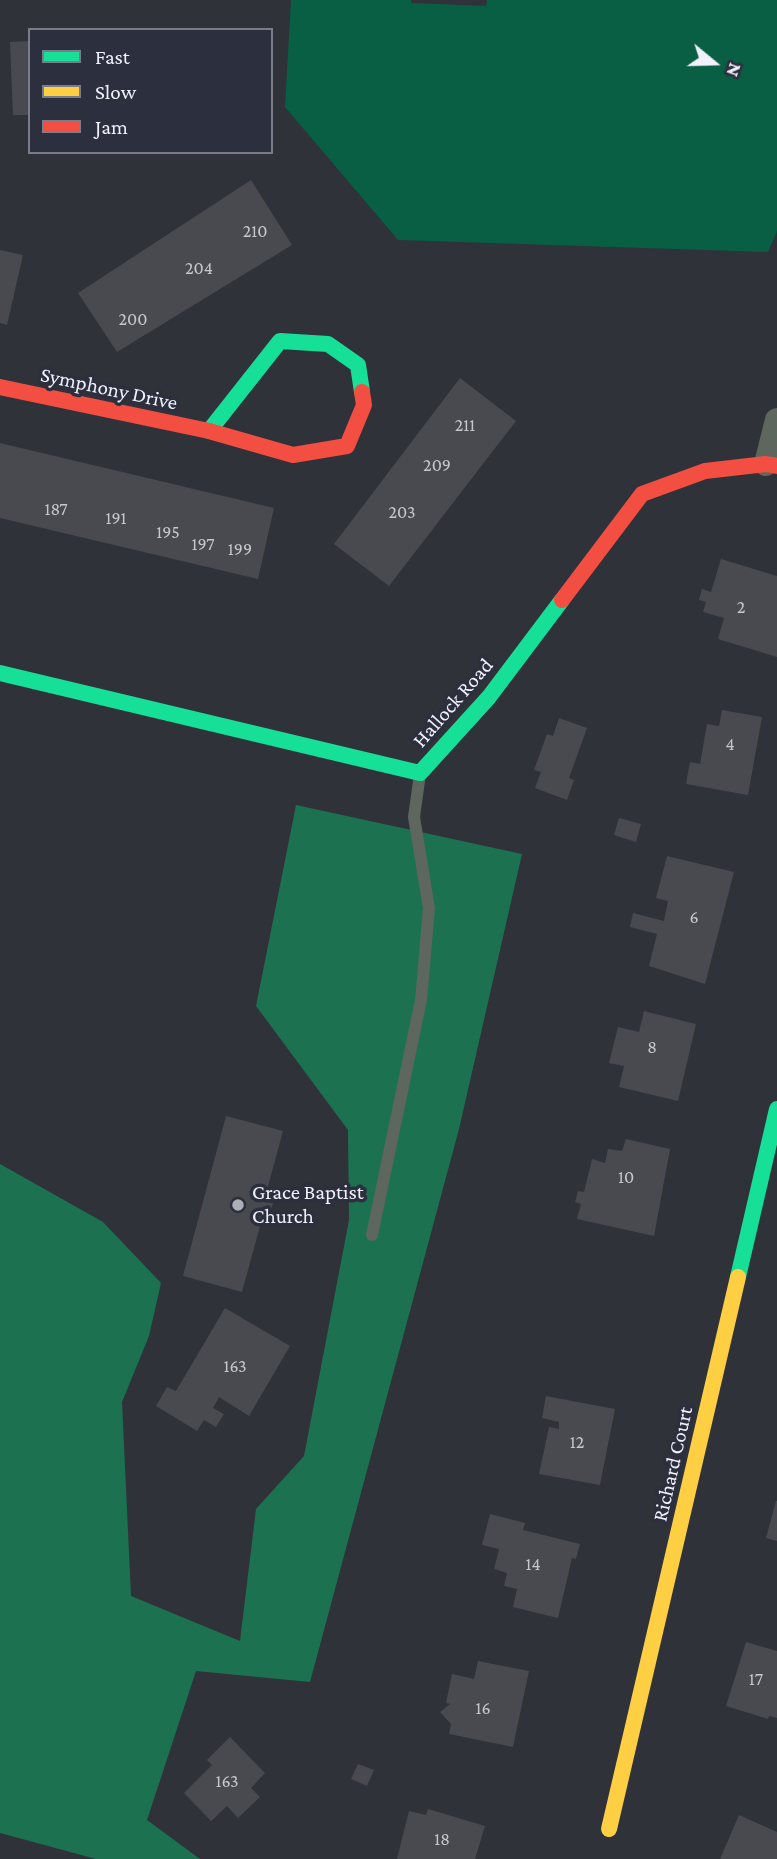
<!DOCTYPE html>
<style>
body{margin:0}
#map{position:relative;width:777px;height:1859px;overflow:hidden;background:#303239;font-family:"Crimson Pro",serif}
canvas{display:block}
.legend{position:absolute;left:28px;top:28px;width:245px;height:126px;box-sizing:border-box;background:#2c2f3d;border:2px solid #7a7d89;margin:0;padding:9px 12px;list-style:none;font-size:21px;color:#f0f2fb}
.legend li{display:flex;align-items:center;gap:14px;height:35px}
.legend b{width:35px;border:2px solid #7a7d89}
.north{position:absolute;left:679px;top:28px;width:70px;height:70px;-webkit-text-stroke:5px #2c2f3d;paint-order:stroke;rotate:109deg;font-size:19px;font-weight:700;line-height:28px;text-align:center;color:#f0f2fb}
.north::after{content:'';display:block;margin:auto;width:24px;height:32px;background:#f0f2fb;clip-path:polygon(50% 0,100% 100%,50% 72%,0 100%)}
</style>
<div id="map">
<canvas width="777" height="1859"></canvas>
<ul class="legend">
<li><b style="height:9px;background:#16e098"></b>Fast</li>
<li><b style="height:9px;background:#ffcf43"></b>Slow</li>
<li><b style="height:9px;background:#f24e42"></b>Jam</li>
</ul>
<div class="north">N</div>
</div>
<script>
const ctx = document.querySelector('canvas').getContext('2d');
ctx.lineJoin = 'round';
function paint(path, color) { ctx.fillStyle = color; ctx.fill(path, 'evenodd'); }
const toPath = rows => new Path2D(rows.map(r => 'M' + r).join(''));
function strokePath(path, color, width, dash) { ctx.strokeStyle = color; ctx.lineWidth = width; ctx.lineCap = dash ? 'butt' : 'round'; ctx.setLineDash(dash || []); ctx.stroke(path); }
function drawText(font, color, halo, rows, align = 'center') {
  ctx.font = font + ' "Crimson Pro",serif'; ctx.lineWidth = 7; ctx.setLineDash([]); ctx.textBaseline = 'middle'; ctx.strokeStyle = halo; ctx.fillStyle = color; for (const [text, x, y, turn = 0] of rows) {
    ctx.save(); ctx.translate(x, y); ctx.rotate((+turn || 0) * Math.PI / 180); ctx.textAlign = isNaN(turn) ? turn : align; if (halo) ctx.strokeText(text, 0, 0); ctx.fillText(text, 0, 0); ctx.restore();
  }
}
const green = toPath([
 [291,0,411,0,411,3,486,6,487,0,777,0,777,231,768,252,398,240,285,107]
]);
const forest = toPath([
 [296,805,522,854,459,1129,310,1682,196,1671,147,1820,200,1859,96,1859,0,1833,0,1164,103,1222,161,1283,149,1336,122,1402,131,1596,240,1641,256,1509,304,1456,349,1220,348,1130,256,1006]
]);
const building = toPath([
 [30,41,30,115,13,115,10,42],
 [251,180,292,245,117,352,78,293],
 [0,250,23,255,7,325,0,323],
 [460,378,516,421,389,586,334,544],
 [0,443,274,508,258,579,0,518],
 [721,559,777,576,777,657,718,639,724,618,703,612,706,602,699,600,702,589,711,592],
 [722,710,762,717,748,795,686,784,690,762,700,764,707,724,719,726],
 [559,718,587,728,569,778,574,780,567,800,535,788,541,772,534,770,547,734,553,736],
 [619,818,641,824,636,842,614,835],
 [667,856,734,872,705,984,649,966,657,934,630,927,633,913,664,921,668,901,656,898],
 [644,1011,696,1024,678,1101,619,1087,624,1066,609,1063,618,1027,639,1032],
 [226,1116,283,1131,264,1201,273,1203,268,1221,262,1219,242,1292,183,1276],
 [626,1139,670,1149,654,1236,577,1219,581,1204,575,1202,578,1191,584,1192,592,1159,605,1163,608,1149,622,1151],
 [225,1308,290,1346,249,1416,219,1397,213,1408,224,1414,216,1427,204,1420,197,1431,156,1406,167,1387,176,1391],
 [546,1396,615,1409,600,1485,539,1474,549,1427,559,1429,559,1422,542,1418],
 [776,1501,777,1501,777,1541,766,1538],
 [490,1514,525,1523,523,1530,580,1544,576,1559,572,1558,558,1618,513,1607,517,1589,504,1586,507,1573,494,1569,499,1549,482,1545],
 [746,1642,777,1651,777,1718,769,1716,768,1719,726,1706],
 [478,1661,529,1671,513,1747,449,1734,451,1724,440,1712,450,1704,446,1703,452,1674,474,1679],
 [230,1737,265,1773,251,1788,260,1797,238,1818,227,1806,211,1821,184,1793,212,1765,207,1760],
 [358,1764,374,1770,367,1786,351,1779],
 [428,1809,485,1826,475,1859,397,1859,409,1811,426,1815],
 [739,1815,777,1832,777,1859,720,1859]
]);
const lane = toPath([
 [372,1235,421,1000,429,908,414,817,420,774]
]);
const street = toPath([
 [766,464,777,420]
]);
const fast = toPath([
 [209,431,280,341,328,344,358,365,362,392],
 [0,673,420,773,489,697,562,600],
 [738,1277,777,1109]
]);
const slow = toPath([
 [609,1829,738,1277]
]);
const jam = toPath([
 [0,387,209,431,293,455,347,446,364,405,362,392],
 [562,600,642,494,705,471,766,464,777,466]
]);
const markers = [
 [238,1205,7,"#adafb7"]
];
const numberNames = [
 ["210",255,231],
 ["204",199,268],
 ["200",133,319],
 ["211",465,425],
 ["209",437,465],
 ["187",56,509],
 ["203",402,512],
 ["191",116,518],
 ["195",168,532],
 ["197",203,544],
 ["199",240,549],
 ["2",741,607],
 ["4",730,744],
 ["6",694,917],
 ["8",652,1047],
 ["10",626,1177],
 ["163",235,1366],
 ["12",577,1442],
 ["14",533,1564],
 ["17",756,1679],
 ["16",483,1708],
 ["163",227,1781],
 ["18",442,1839]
];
const streetNames = [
 ["Symphony Drive",109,389,12],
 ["Hallock Road",453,703,-49],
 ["Richard Court",673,1464,-77]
];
const poiNames = [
 ["Grace Baptist",252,1193],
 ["Church",252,1217]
];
paint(green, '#085f43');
paint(forest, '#1c7151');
paint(building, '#484a50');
strokePath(lane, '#5d675d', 12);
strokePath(street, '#5d675d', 24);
strokePath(fast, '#16e098', 16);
strokePath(slow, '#ffcf43', 16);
strokePath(jam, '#f24e42', 16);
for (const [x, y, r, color] of markers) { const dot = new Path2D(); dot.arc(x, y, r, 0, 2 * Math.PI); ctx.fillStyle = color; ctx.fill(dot); strokePath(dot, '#2c2f3d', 2.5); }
drawText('18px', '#c6c8d0', null, numberNames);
drawText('21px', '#f0f2fb', '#2c2f3d', streetNames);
drawText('21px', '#f0f2fb', '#2c2f3d', poiNames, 'left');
</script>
